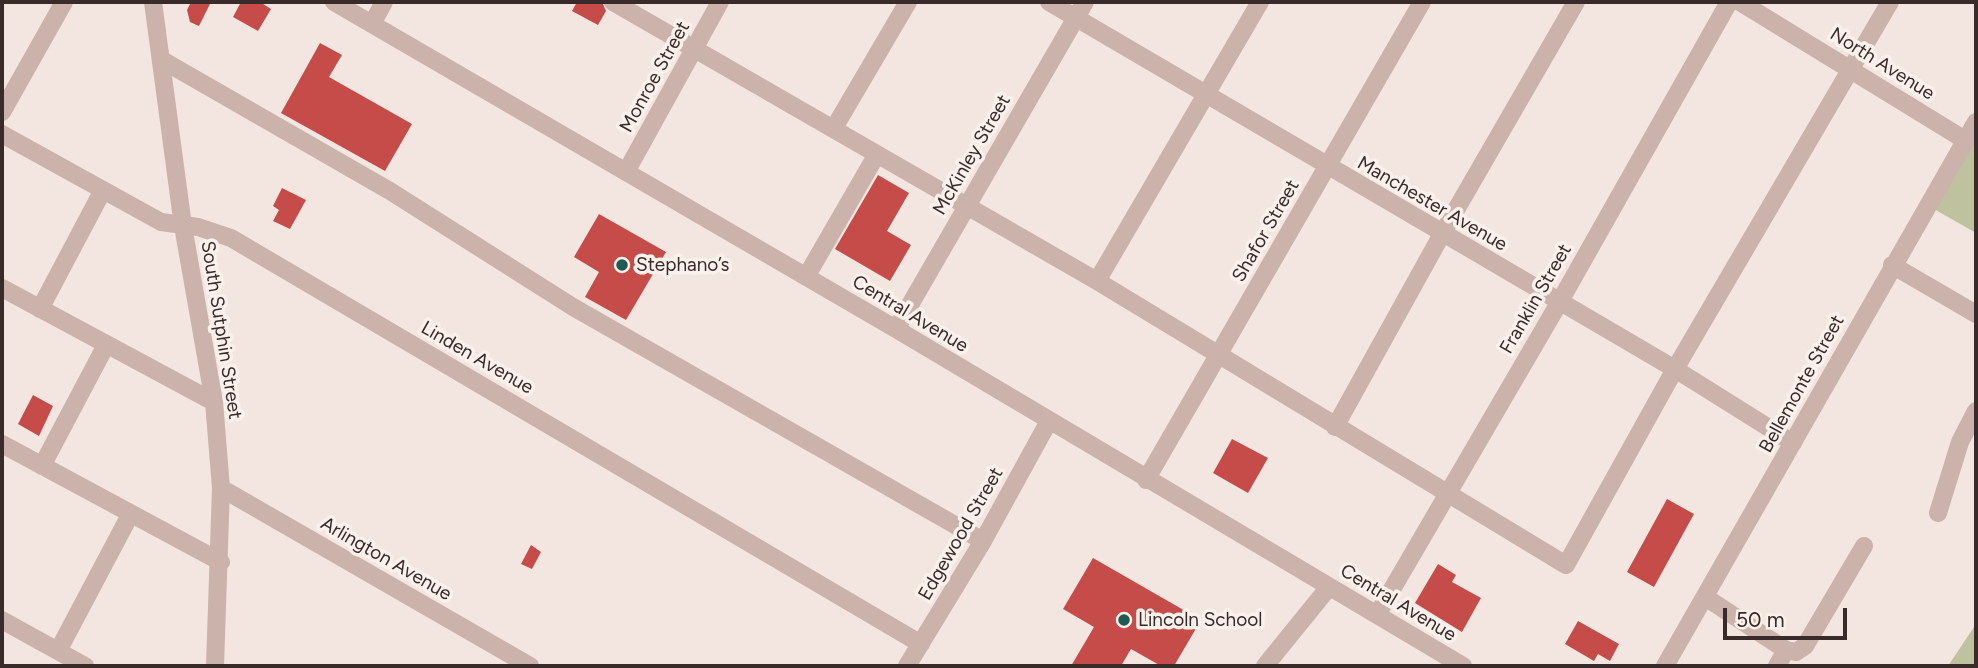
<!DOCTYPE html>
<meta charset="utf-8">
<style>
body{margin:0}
#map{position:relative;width:1978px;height:668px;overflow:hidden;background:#f3e5df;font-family:Figtree,sans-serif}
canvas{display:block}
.frame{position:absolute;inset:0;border:4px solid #392b2a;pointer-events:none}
.scale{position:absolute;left:1723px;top:608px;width:124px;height:32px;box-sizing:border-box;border:4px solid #392b2a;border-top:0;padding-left:9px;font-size:21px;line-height:24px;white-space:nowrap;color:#392b2a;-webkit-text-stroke:5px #faf0ec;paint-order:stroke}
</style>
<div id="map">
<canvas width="1978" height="668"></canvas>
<div class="frame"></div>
<div class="scale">50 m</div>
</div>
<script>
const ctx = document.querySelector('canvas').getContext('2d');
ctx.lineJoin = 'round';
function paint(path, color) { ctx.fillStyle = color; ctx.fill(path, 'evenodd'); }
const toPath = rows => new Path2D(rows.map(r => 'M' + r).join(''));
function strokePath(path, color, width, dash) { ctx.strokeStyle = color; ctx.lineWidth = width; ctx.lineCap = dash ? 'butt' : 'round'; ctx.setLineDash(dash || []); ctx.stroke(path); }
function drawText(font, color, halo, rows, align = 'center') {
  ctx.font = font + ' Figtree,sans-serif'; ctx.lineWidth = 7; ctx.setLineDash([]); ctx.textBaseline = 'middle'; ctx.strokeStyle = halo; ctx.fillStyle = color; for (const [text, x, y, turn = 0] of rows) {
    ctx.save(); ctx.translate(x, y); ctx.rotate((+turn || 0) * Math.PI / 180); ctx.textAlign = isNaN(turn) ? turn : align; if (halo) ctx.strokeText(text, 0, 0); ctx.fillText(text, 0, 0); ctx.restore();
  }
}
const green = toPath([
 [1976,122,1976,233,1927,205],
 [1976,624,1976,666,1948,666]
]);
const building = toPath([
 [191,2,211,2,199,26,190,22,187,10],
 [241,2,260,2,271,9,258,31,233,17],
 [577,2,602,2,606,11,598,25,572,11],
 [320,43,342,55,329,77,412,124,385,171,281,113],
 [878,175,909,193,887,231,911,245,890,281,835,249],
 [282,188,306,200,290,229,273,221,279,210,273,206],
 [599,214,666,252,626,320,585,297,599,272,574,257],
 [33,395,53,406,39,436,18,424],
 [1232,439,1268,458,1248,493,1213,473],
 [1667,499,1694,514,1654,587,1627,572],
 [531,545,541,552,532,569,521,564],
 [1093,558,1201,620,1174,666,1161,666,1131,649,1121,666,1071,666,1094,627,1063,609],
 [1438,564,1456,575,1452,582,1481,598,1462,632,1415,603],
 [1578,621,1619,644,1610,661,1598,654,1594,661,1565,644]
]);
const minor = toPath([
 [153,2,183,226,214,402,221,488,215,666],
 [334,2,896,329,1463,666],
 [613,2,1097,281,1566,565,1675,369,1890,2],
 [1049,2,1675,369,1793,443],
 [1740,2,1965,140],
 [372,24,384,2],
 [162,60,390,191,573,307,983,541],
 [2,112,64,2],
 [834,128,908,2],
 [2,134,161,222,198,227,231,238,921,644],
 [626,172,720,2],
 [1892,265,1976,314],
 [806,277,877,154],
 [1097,281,1260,2],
 [2,288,214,402],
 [40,309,103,190],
 [896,329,1085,2],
 [1335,427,1442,234,1576,2],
 [2,444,221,562],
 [42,466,106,345],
 [1146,480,1422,2],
 [221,488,530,666],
 [1938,513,1960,442,1976,411],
 [1705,597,1786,650,1796,652,1805,646,1864,546],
 [1377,615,1559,303,1729,2],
 [2,620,85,666],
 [58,651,130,515],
 [907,666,983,541,1049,421],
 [1265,666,1329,587],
 [1665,666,1976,122],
 [1777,666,1786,650]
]);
const markers = [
 [622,265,7,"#1f5b51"],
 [1124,620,7,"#1f5b51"]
];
const streetNames = [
 ["North Avenue",1882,64,32],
 ["Monroe Street",655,77,-61],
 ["McKinley Street",972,155,-60],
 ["Manchester Avenue",1432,204,30],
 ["Shafor Street",1266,231,-60],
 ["Franklin Street",1536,299,-60],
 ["Central Avenue",910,314,31],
 ["South Sutphin Street",221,330,81],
 ["Linden Avenue",477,358,30],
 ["Bellemonte Street",1802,384,-61],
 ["Edgewood Street",961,534,-60],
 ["Arlington Avenue",386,559,30],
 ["Central Avenue",1398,603,31]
];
const poiNames = [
 ["Stephano’s",636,265],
 ["Lincoln School",1138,620]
];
paint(green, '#bec29e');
paint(building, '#c64c4a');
strokePath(minor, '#cbb2aa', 18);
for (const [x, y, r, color] of markers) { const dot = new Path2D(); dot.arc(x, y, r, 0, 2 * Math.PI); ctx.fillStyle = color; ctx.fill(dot); strokePath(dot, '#faf0ec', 2.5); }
drawText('19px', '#392b2a', '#faf0ec', streetNames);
drawText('19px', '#392b2a', '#faf0ec', poiNames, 'left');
</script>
